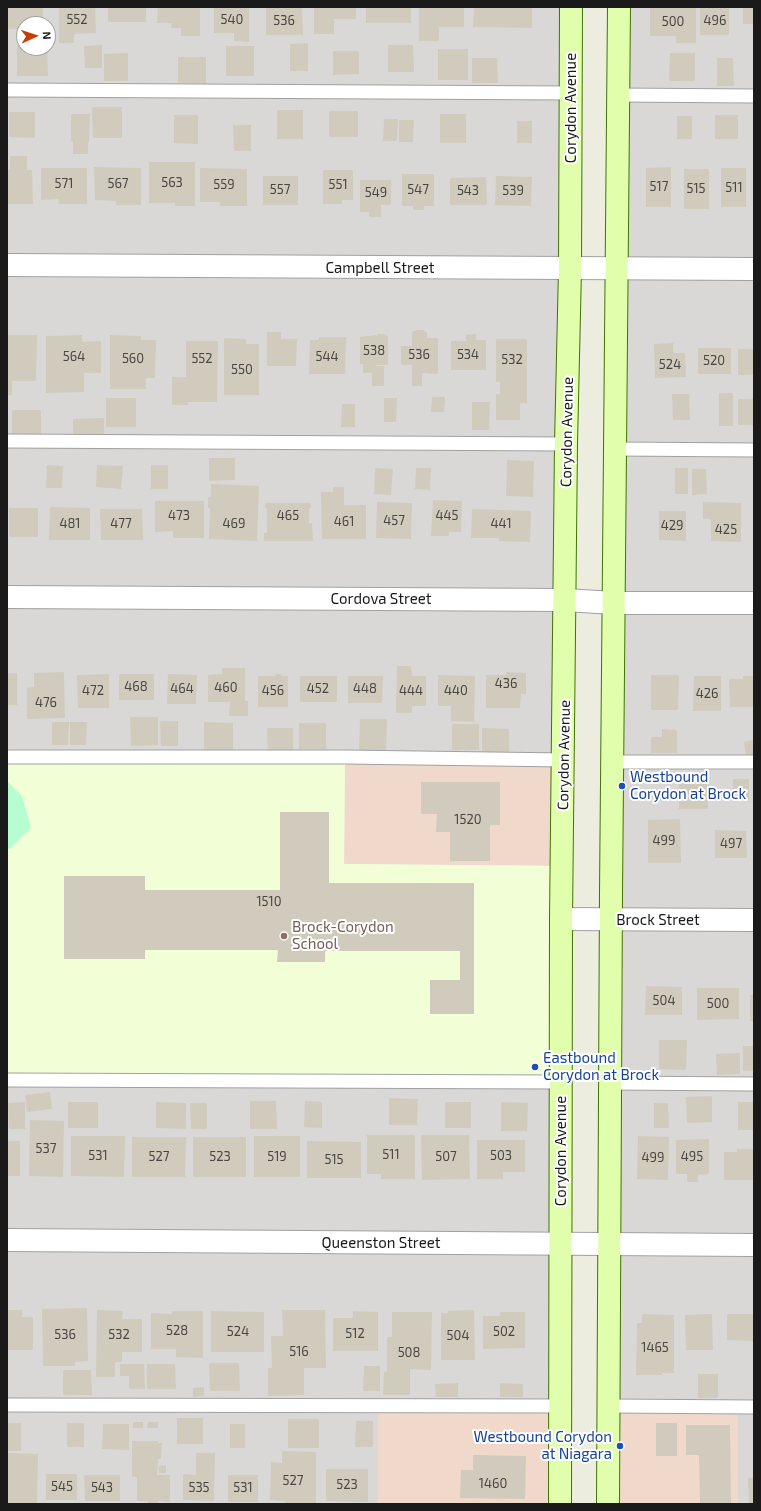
<!DOCTYPE html>
<style>
body{margin:0}
#map{position:relative;width:761px;height:1511px;overflow:hidden;background:#ededdf;font-family:"Exo 2",sans-serif}
canvas{display:block}
.frame{position:absolute;inset:0;border:8px solid #1a1a1a;pointer-events:none}
.north{position:absolute;left:16px;top:16px;width:40px;height:40px;box-sizing:border-box;background:#fff;border:1px solid #a3a3a3;border-radius:50%;rotate:87deg;font-size:11px;font-weight:700;line-height:16px;text-align:center;color:#1a1a1a}
.north::after{content:'';display:block;margin:auto;width:14px;height:18px;background:#c53e00;clip-path:polygon(50% 0,100% 100%,50% 72%,0 100%)}
</style>
<div id="map">
<canvas width="761" height="1511"></canvas>
<div class="frame"></div>
<div class="north">N</div>
</div>
<script>
const ctx = document.querySelector('canvas').getContext('2d');
ctx.lineJoin = 'round';
function paint(path, color) { ctx.fillStyle = color; ctx.fill(path, 'evenodd'); }
const toPath = rows => new Path2D(rows.map(r => 'M' + r).join(''));
function strokePath(path, color, width, dash) { ctx.strokeStyle = color; ctx.lineWidth = width; ctx.lineCap = dash ? 'butt' : 'round'; ctx.setLineDash(dash || []); ctx.stroke(path); }
function drawText(font, color, halo, rows, align = 'center') {
  ctx.font = font + ' "Exo 2",sans-serif'; ctx.lineWidth = 4; ctx.setLineDash([]); ctx.textBaseline = 'middle'; ctx.strokeStyle = halo; ctx.fillStyle = color; for (const [text, x, y, turn = 0] of rows) {
    ctx.save(); ctx.translate(x, y); ctx.rotate((+turn || 0) * Math.PI / 180); ctx.textAlign = isNaN(turn) ? turn : align; if (halo) ctx.strokeText(text, 0, 0); ctx.fillText(text, 0, 0); ctx.restore();
  }
}
const residential = toPath([
 [7,7,571,7,564,760,7,757],
 [24,24,48,24,48,48,24,48],
 [619,7,754,7,754,1504,608,1504],
 [7,1080,561,1082,560,1406,378,1405,378,1504,7,1504]
]);
const commercial = toPath([
 [345,757,564,760,563,866,344,864],
 [378,1405,560,1406,560,1504,378,1504],
 [609,1406,738,1406,738,1504,608,1504]
]);
const education = toPath([
 [7,757,345,757,344,864,563,866,561,1082,7,1080]
]);
const park = toPath([
 [7,781,22,796,31,828,10,849,7,848]
]);
const building = toPath([
 [7,7,43,7,43,24,24,24,24,29,7,29],
 [59,7,95,7,96,33,74,34,74,43,59,43],
 [108,7,146,7,146,22,108,22],
 [158,7,200,7,200,36,181,36,181,28,171,28,172,23,157,23],
 [214,7,249,7,249,42,234,41,234,33,214,33],
 [266,7,302,7,303,35,266,35],
 [314,7,356,7,356,19,334,19,334,34,314,34],
 [366,7,411,7,411,23,366,23],
 [419,7,464,7,464,27,439,27,439,41,419,41],
 [474,7,532,7,532,28,473,27],
 [650,7,696,7,696,43,676,43,676,36,650,36],
 [700,7,729,7,729,35,700,35],
 [743,7,754,7,754,24,743,24],
 [308,43,308,71,290,71,290,44],
 [102,45,102,68,85,68,84,46],
 [388,45,413,45,414,72,388,72],
 [17,46,24,46,24,48,47,48,48,76,17,76],
 [226,46,254,46,254,76,226,76],
 [438,49,468,49,468,80,438,80],
 [333,51,359,51,359,74,333,75],
 [128,53,128,81,104,81,104,54],
 [670,53,695,53,695,81,669,81],
 [178,57,206,57,206,84,178,83],
 [472,58,497,58,498,83,472,83],
 [717,58,733,58,734,86,717,86],
 [92,107,122,107,122,138,93,138],
 [277,110,303,110,303,139,277,139],
 [329,111,358,111,358,137,329,137],
 [9,112,35,112,35,138,9,137],
 [71,114,90,114,89,142,88,142,88,154,73,154,73,141,71,141],
 [440,114,466,114,466,143,440,143],
 [174,115,198,115,198,144,174,143],
 [715,115,738,115,738,139,715,139],
 [677,116,692,116,692,139,677,139],
 [384,119,398,119,397,141,383,141],
 [399,120,414,120,413,142,399,142],
 [517,121,532,121,532,143,517,143],
 [233,125,251,125,251,151,234,151],
 [10,156,27,156,27,170,32,170,33,204,7,204,7,170,10,170],
 [149,162,195,162,195,206,175,206,175,203,149,203],
 [94,167,141,168,141,205,116,205,116,201,95,200],
 [671,167,671,207,646,207,646,168],
 [41,168,87,168,87,204,59,204,58,199,41,200],
 [200,168,247,169,247,206,220,206,220,202,200,202],
 [721,168,746,168,746,207,721,207],
 [684,169,709,169,709,209,684,209],
 [323,170,353,170,353,200,342,200,342,204,323,204],
 [402,174,434,174,434,206,424,206,424,210,413,210,413,206,402,206],
 [263,176,298,176,298,205,263,205],
 [496,176,532,177,531,206,495,205],
 [486,177,487,205,450,205,450,178],
 [360,180,391,180,391,205,381,205,381,217,369,217,369,212,360,212],
 [417,330,423,330,427,333,427,338,438,338,438,374,422,373,422,386,412,386,412,365,401,365,401,346,412,346,412,332],
 [267,332,281,332,281,339,297,339,296,366,267,366],
 [378,334,384,334,388,337,388,365,376,365,376,366,384,366,384,386,372,386,372,373,363,373,363,364,360,364,360,337,376,335,377,337],
 [476,334,476,340,486,340,486,370,451,370,451,341,466,341,466,335],
 [7,335,37,335,36,381,12,381,12,395,7,395],
 [82,335,82,342,101,341,101,373,84,373,84,392,46,393,46,336],
 [110,335,141,336,141,340,156,340,155,378,146,378,146,389,110,389],
 [319,337,346,337,345,374,309,374,310,340,319,340],
 [224,338,246,339,246,344,259,344,259,395,224,395],
 [496,339,527,339,527,403,520,403,520,420,496,420,496,394,500,394,500,382,496,382],
 [186,341,218,341,217,402,188,402,188,405,172,405,172,377,186,377],
 [673,343,673,353,685,353,686,377,655,378,654,344],
 [698,348,731,348,731,374,698,374],
 [738,349,754,349,754,375,738,375],
 [719,393,733,393,733,426,719,426],
 [672,394,689,394,690,420,673,420],
 [432,397,445,397,444,412,431,412],
 [106,398,136,398,136,427,106,427],
 [384,398,397,398,396,422,384,422],
 [738,399,754,399,754,425,738,425],
 [472,402,490,402,489,430,472,430],
 [342,404,355,404,355,427,341,427],
 [12,410,41,410,41,438,12,438],
 [104,418,104,436,73,436,73,419],
 [209,458,235,458,235,480,209,481],
 [507,460,534,461,533,497,506,496],
 [47,465,63,466,62,488,46,488],
 [97,465,123,466,121,489,96,487],
 [151,465,168,465,168,489,151,489],
 [375,468,393,469,391,495,374,494],
 [416,468,431,468,430,490,415,489],
 [675,468,688,468,688,494,675,494],
 [692,469,706,469,707,494,692,495],
 [211,484,259,486,257,541,209,539,210,508,208,508,208,497,211,497],
 [333,487,344,487,344,505,366,505,366,539,322,539,321,492,333,492],
 [433,500,462,501,461,532,449,532,449,536,431,536],
 [155,501,204,501,204,538,173,538,173,531,155,532],
 [377,502,412,503,411,539,376,538],
 [703,502,741,503,741,542,711,541,711,519,703,519],
 [265,503,311,503,311,508,309,508,309,523,312,523,313,541,264,541,264,533,267,533,267,508,265,508],
 [50,507,90,508,90,540,49,540],
 [9,508,38,508,38,537,9,537],
 [100,509,142,509,143,540,101,540],
 [472,509,531,511,530,542,499,541,499,538,471,538],
 [659,511,686,511,686,541,659,540],
 [397,666,411,666,412,676,426,676,426,706,412,706,412,713,396,713],
 [222,668,245,668,245,701,248,701,248,716,229,716,230,702,208,702,208,675,222,674],
 [64,672,65,718,27,719,27,688,34,687,34,673],
 [506,672,526,673,526,694,521,694,520,708,486,708,486,675,506,675],
 [7,673,17,673,17,705,7,705],
 [109,674,109,708,78,708,77,675],
 [119,674,154,674,154,700,119,700],
 [168,674,197,675,196,704,167,704],
 [276,674,280,674,282,676,288,676,288,707,258,707,258,676,275,676],
 [438,675,475,676,474,722,451,721,451,706,438,706],
 [651,675,679,675,678,710,651,710],
 [300,676,337,676,337,702,300,702],
 [348,676,383,676,382,703,348,703],
 [694,676,721,676,721,711,693,711],
 [743,676,754,676,754,707,730,707,729,679,743,679],
 [130,717,158,717,158,745,131,746],
 [360,719,387,719,386,752,359,751],
 [160,721,178,721,178,746,161,746],
 [52,722,69,722,68,745,52,745],
 [70,722,87,722,86,745,70,745],
 [204,722,233,723,233,752,204,752],
 [299,723,326,723,326,749,299,749],
 [452,724,479,724,479,750,452,750],
 [267,728,293,728,293,753,268,754],
 [482,728,509,729,509,755,482,754],
 [662,729,677,730,677,753,651,753,651,737,662,737],
 [754,740,754,755,746,756,744,742],
 [733,779,749,779,749,799,733,799],
 [679,781,707,781,708,809,679,809],
 [421,782,500,782,500,825,490,825,490,861,450,861,450,832,436,832,437,814,421,814],
 [280,812,329,812,329,883,474,883,474,1014,430,1014,430,980,460,980,460,951,325,951,325,962,277,962,278,950,145,950,145,959,64,959,64,876,145,876,145,890,280,890],
 [680,819,681,863,648,863,648,820],
 [715,830,746,831,747,858,715,858],
 [646,986,682,987,682,1015,645,1015],
 [697,988,739,988,739,1019,697,1020],
 [750,995,754,995,754,1021,750,1021],
 [659,1040,687,1040,686,1070,659,1069],
 [743,1046,754,1046,754,1071,743,1071],
 [740,1053,740,1074,717,1075,716,1054],
 [50,1092,52,1109,27,1112,25,1095],
 [712,1096,712,1122,687,1123,686,1097],
 [389,1098,418,1099,417,1125,389,1125],
 [250,1101,276,1101,277,1129,250,1129],
 [305,1101,322,1102,322,1128,304,1127],
 [25,1102,25,1129,9,1129,8,1103],
 [68,1102,98,1102,98,1128,68,1128],
 [156,1102,186,1103,186,1129,156,1128],
 [445,1102,471,1102,471,1128,445,1128],
 [501,1102,528,1103,527,1131,501,1131],
 [738,1102,754,1102,754,1130,738,1130],
 [190,1103,207,1103,207,1129,191,1129],
 [654,1103,668,1103,669,1128,654,1128],
 [30,1120,64,1121,63,1177,29,1176],
 [367,1135,415,1135,415,1179,381,1179,381,1174,367,1174],
 [421,1135,469,1135,470,1179,422,1180],
 [71,1136,125,1136,124,1177,71,1176],
 [254,1136,300,1136,300,1177,254,1177],
 [638,1136,669,1137,668,1180,637,1179],
 [132,1137,186,1137,185,1177,132,1177],
 [193,1137,246,1137,246,1177,193,1177],
 [709,1139,709,1174,698,1175,698,1182,687,1182,687,1174,676,1174,676,1140],
 [477,1140,525,1140,525,1172,503,1172,503,1179,477,1179],
 [7,1141,20,1141,20,1176,7,1176],
 [307,1141,361,1142,361,1178,307,1178],
 [737,1149,753,1149,754,1180,724,1180,724,1152,737,1152],
 [87,1308,88,1361,75,1362,75,1366,43,1366,42,1309],
 [7,1310,22,1310,22,1317,33,1317,33,1350,7,1350],
 [97,1310,123,1311,122,1319,142,1319,142,1352,122,1352,122,1362,115,1362,115,1377,96,1377],
 [282,1310,325,1310,326,1368,304,1368,304,1395,268,1396,268,1368,272,1368,271,1336,283,1336],
 [474,1310,475,1360,441,1360,441,1313,448,1313,448,1311],
 [172,1311,203,1311,203,1358,176,1357,176,1349,151,1349,151,1313,172,1314],
 [211,1311,264,1312,264,1352,211,1352],
 [353,1311,378,1312,378,1351,333,1351,333,1318,353,1318],
 [392,1312,432,1312,431,1370,410,1369,410,1395,383,1395,384,1372,387,1371,387,1337,392,1337],
 [500,1312,525,1312,525,1348,483,1349,483,1316,500,1316],
 [642,1314,674,1315,674,1373,662,1373,662,1375,636,1375,637,1323,642,1323],
 [712,1314,713,1350,686,1350,685,1315],
 [727,1314,754,1314,754,1341,727,1340],
 [209,1363,239,1363,240,1391,210,1391],
 [120,1364,144,1364,145,1389,129,1389,129,1376,120,1376],
 [147,1364,175,1364,176,1389,147,1389],
 [364,1366,380,1366,380,1391,363,1391],
 [63,1370,91,1370,92,1395,63,1395],
 [698,1374,718,1374,718,1398,698,1398],
 [458,1383,458,1397,436,1397,435,1384],
 [500,1383,523,1384,523,1397,500,1397],
 [204,1387,204,1396,193,1397,193,1388],
 [177,1418,203,1418,203,1444,177,1444],
 [288,1419,319,1419,319,1448,288,1448],
 [356,1421,373,1421,373,1447,355,1447],
 [133,1422,143,1422,143,1428,133,1428],
 [148,1422,158,1422,158,1428,147,1428],
 [7,1423,21,1423,21,1451,7,1451],
 [67,1423,84,1423,84,1447,67,1447],
 [656,1423,677,1423,677,1456,656,1456],
 [103,1424,129,1424,129,1450,102,1449],
 [230,1424,245,1424,245,1448,230,1448],
 [686,1425,730,1425,731,1504,700,1504,699,1455,686,1455],
 [132,1441,158,1441,158,1443,162,1443,161,1459,158,1459,157,1475,170,1475,170,1502,158,1501,158,1504,148,1504,148,1501,137,1501,137,1477,132,1477],
 [282,1451,316,1452,316,1504,285,1504,285,1501,270,1500,271,1462,282,1463],
 [7,1453,38,1454,37,1503,7,1503],
 [196,1453,215,1453,214,1501,183,1500,183,1474,196,1475],
 [473,1455,526,1456,525,1499,460,1498,461,1470,473,1470],
 [166,1465,166,1473,159,1473,159,1466],
 [326,1469,368,1469,368,1502,326,1501],
 [46,1474,77,1474,77,1500,46,1500],
 [84,1475,120,1475,120,1501,85,1501],
 [228,1475,258,1475,258,1502,228,1502],
 [748,1478,754,1478,754,1504,749,1504]
]);
const lane = toPath([
 [7,90,571,93],
 [618,95,754,96],
 [7,441,566,444],
 [615,449,754,450],
 [7,757,345,757,564,760],
 [612,762,754,762],
 [7,1080,561,1082],
 [610,1083,754,1084],
 [7,1405,560,1406],
 [609,1406,754,1407]
]);
const street = toPath([
 [7,265,754,269],
 [7,597,565,600,614,603,754,603],
 [561,919,754,920],
 [7,1240,754,1245]
]);
const secondary = toPath([
 [560,1504,561,919,566,444,570,269,571,7],
 [608,1504,611,892,619,7]
]);
const markers = [
 [622,786,4,"#1a4fb4"],
 [284,936,4,"#8d6e63"],
 [535,1067,4,"#1a4fb4"],
 [620,1446,4,"#1a4fb4"]
];
const numberNames = [
 ["552",77,20],
 ["540",232,20],
 ["536",284,21],
 ["496",715,21],
 ["500",673,22],
 ["563",172,183],
 ["571",64,184],
 ["567",118,184],
 ["559",224,185],
 ["551",338,185],
 ["517",659,187],
 ["511",734,188],
 ["515",696,189],
 ["557",280,190],
 ["547",418,190],
 ["543",468,191],
 ["539",513,191],
 ["549",376,193],
 ["538",374,351],
 ["536",419,355],
 ["534",468,355],
 ["564",74,357],
 ["544",327,357],
 ["560",133,359],
 ["552",202,359],
 ["532",512,360],
 ["520",714,361],
 ["524",670,365],
 ["550",242,370],
 ["473",179,516],
 ["465",288,516],
 ["445",447,516],
 ["457",394,521],
 ["461",344,522],
 ["481",70,524],
 ["477",121,524],
 ["469",234,524],
 ["441",501,524],
 ["429",672,526],
 ["425",726,530],
 ["436",506,684],
 ["468",136,687],
 ["460",226,688],
 ["464",182,689],
 ["452",318,689],
 ["448",365,689],
 ["472",93,691],
 ["456",273,691],
 ["444",411,691],
 ["440",456,691],
 ["426",707,694],
 ["476",46,703],
 ["1520",468,820],
 ["499",664,841],
 ["497",731,844],
 ["1510",269,902],
 ["504",664,1001],
 ["500",718,1004],
 ["537",46,1149],
 ["511",391,1155],
 ["531",98,1156],
 ["503",501,1156],
 ["527",159,1157],
 ["523",220,1157],
 ["519",277,1157],
 ["507",446,1157],
 ["495",692,1157],
 ["499",653,1158],
 ["515",334,1160],
 ["528",177,1331],
 ["524",238,1332],
 ["502",504,1332],
 ["512",355,1334],
 ["536",65,1335],
 ["532",119,1335],
 ["504",458,1336],
 ["1465",655,1348],
 ["516",299,1352],
 ["508",409,1353],
 ["527",293,1481],
 ["1460",493,1484],
 ["523",347,1485],
 ["545",62,1487],
 ["543",102,1488],
 ["535",199,1488],
 ["531",243,1488]
];
const streetNames = [
 ["Corydon Avenue",571,108,-90],
 ["Campbell Street",380,268],
 ["Corydon Avenue",567,432,-89],
 ["Cordova Street",381,599],
 ["Corydon Avenue",564,755,-89],
 ["Brock Street",658,920],
 ["Corydon Avenue",561,1151,-90],
 ["Queenston Street",381,1243]
];
const transitNames = [
 ["Westbound",630,777],
 ["Corydon at Brock",630,794],
 ["Eastbound",543,1058],
 ["Corydon at Brock",543,1075],
 ["Westbound Corydon",612,1437,"right"],
 ["at Niagara",612,1454,"right"]
];
const educationNames = [
 ["Brock-Corydon",292,927],
 ["School",292,944]
];
paint(residential, '#d9d8d7');
paint(commercial, '#f0d9cb');
paint(education, '#f2ffd6');
paint(park, '#b6fdd2');
paint(building, '#d0cbbc');
strokePath(lane, '#a1a1a1', 15);
strokePath(street, '#a1a1a1', 24);
strokePath(secondary, '#427300', 24);
strokePath(lane, '#fff', 13);
strokePath(street, '#fff', 22);
strokePath(secondary, '#e0feac', 22);
for (const [x, y, r, color] of markers) { const dot = new Path2D(); dot.arc(x, y, r, 0, 2 * Math.PI); ctx.fillStyle = color; ctx.fill(dot); strokePath(dot, '#fff', 1.5); }
drawText('13px', '#484642', null, numberNames);
drawText('15px', '#1a1a1a', '#fff', streetNames);
drawText('15px', '#164399', '#fff', transitNames, 'left');
drawText('15px', '#785e54', '#fff', educationNames, 'left');
</script>
